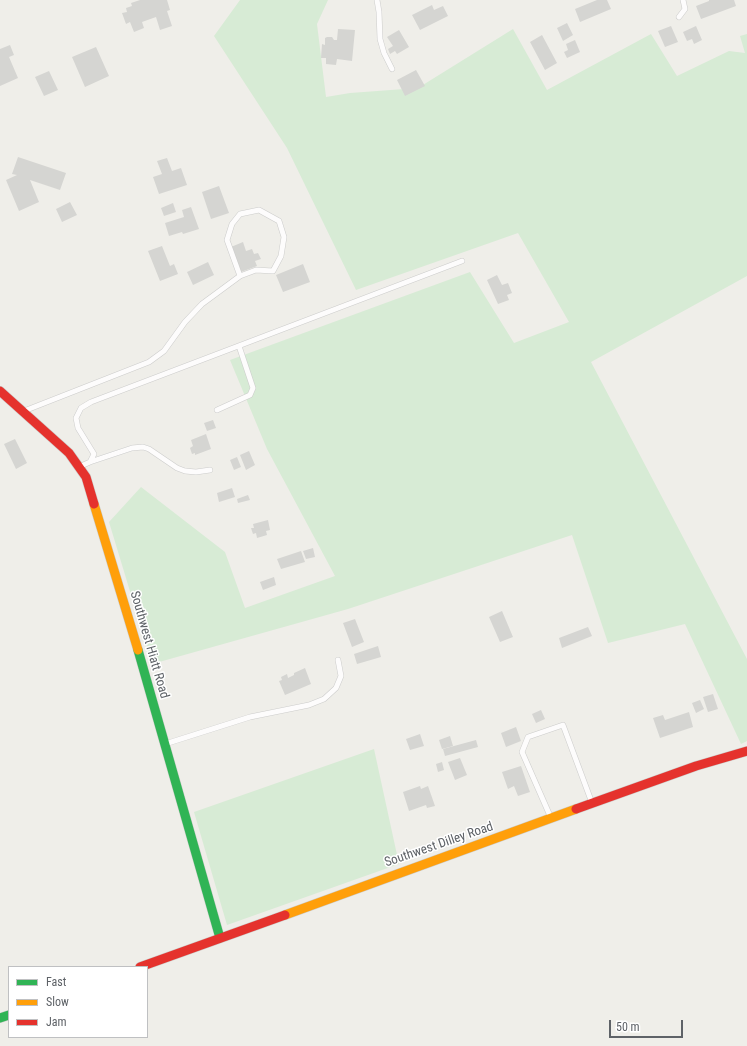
<!DOCTYPE html>
<style>
body{margin:0}
#map{position:relative;width:747px;height:1046px;overflow:hidden;background:#efeee9;font-family:"Roboto Condensed",sans-serif}
canvas{display:block}
.legend{position:absolute;left:8px;top:966px;width:140px;height:72px;box-sizing:border-box;background:#fff;border:1px solid #bfc0c2;margin:0;padding:5px 7px;list-style:none;font-size:12px;color:#5e6267}
.legend li{display:flex;align-items:center;gap:8px;height:20px}
.legend b{width:20px;border:1px solid #bfc0c2}
.scale{position:absolute;left:609px;top:1020px;width:74px;height:18px;box-sizing:border-box;border:2px solid #5e6267;border-top:0;padding-left:5px;font-size:12px;line-height:14px;white-space:nowrap;color:#5e6267;-webkit-text-stroke:3px #fff;paint-order:stroke}
</style>
<div id="map">
<canvas width="747" height="1046"></canvas>
<ul class="legend">
<li><b style="height:5px;background:#30b455"></b>Fast</li>
<li><b style="height:5px;background:#ff9f0a"></b>Slow</li>
<li><b style="height:5px;background:#e5322d"></b>Jam</li>
</ul>
<div class="scale">50 m</div>
</div>
<script>
const ctx = document.querySelector('canvas').getContext('2d');
ctx.lineJoin = 'round';
function paint(path, color) { ctx.fillStyle = color; ctx.fill(path, 'evenodd'); }
const toPath = rows => new Path2D(rows.map(r => 'M' + r).join(''));
function strokePath(path, color, width, dash) { ctx.strokeStyle = color; ctx.lineWidth = width; ctx.lineCap = dash ? 'butt' : 'round'; ctx.setLineDash(dash || []); ctx.stroke(path); }
function drawText(font, color, halo, rows, align = 'center') {
  ctx.font = font + ' "Roboto Condensed",sans-serif'; ctx.lineWidth = 3; ctx.setLineDash([]); ctx.textBaseline = 'middle'; ctx.strokeStyle = halo; ctx.fillStyle = color; for (const [text, x, y, turn = 0] of rows) {
    ctx.save(); ctx.translate(x, y); ctx.rotate((+turn || 0) * Math.PI / 180); ctx.textAlign = isNaN(turn) ? turn : align; if (halo) ctx.strokeText(text, 0, 0); ctx.fillText(text, 0, 0); ctx.restore();
  }
}
const green = toPath([
 [240,0,328,0,317,24,326,97,350,93,418,88,513,29,547,90,651,34,677,76,729,51,745,53,740,36,747,34,747,276,591,362,747,659,747,741,741,744,685,624,608,643,572,535,348,609,152,664,109,522,141,487,225,552,245,608,335,576,267,449,230,360,470,272,514,343,569,322,518,233,356,290,287,148,214,36],
 [374,749,399,864,227,925,194,812]
]);
const building = toPath([
 [140,0,167,0,170,10,167,11,172,26,160,30,156,17,142,22,144,28,134,32,130,22,126,24,122,13,127,12,126,8,132,6,131,3],
 [597,0,607,0,611,9,580,22,575,9],
 [709,0,734,0,736,6,701,19,696,6,709,1],
 [432,5,434,10,443,6,448,16,420,30,412,15],
 [567,23,573,35,563,41,557,28],
 [671,26,678,42,665,47,658,31],
 [696,26,702,40,694,44,692,39,687,41,683,32],
 [338,29,355,30,352,61,337,59,336,65,326,64,326,58,321,58,322,44,325,45,325,38,327,37,332,37,334,40,337,40],
 [399,30,409,47,397,54,395,51,390,54,388,49,393,46,387,37],
 [542,35,557,63,545,70,530,42],
 [575,40,580,52,567,58,564,52,568,50,566,44],
 [10,45,14,55,9,57,18,78,0,86,0,49],
 [96,47,109,76,85,87,72,57],
 [416,70,425,86,405,96,397,80],
 [49,71,58,90,44,96,35,77],
 [18,157,66,173,60,190,30,180,39,202,19,211,6,180,17,175,12,174],
 [167,158,172,171,181,168,187,185,159,194,153,177,162,174,157,161],
 [219,186,229,213,211,219,202,192],
 [70,202,77,215,62,222,56,209],
 [173,203,176,212,164,216,161,208],
 [191,207,199,229,183,234,182,232,169,236,165,223,184,217,182,210],
 [243,242,246,251,252,249,254,254,258,253,261,259,255,261,257,266,241,272,231,247],
 [162,246,170,266,174,264,178,274,160,281,148,251],
 [208,262,214,275,193,285,187,272],
 [303,264,310,282,283,292,276,275],
 [497,275,502,285,508,283,512,293,507,295,509,300,498,304,487,280],
 [213,420,216,428,207,431,204,423],
 [206,434,211,449,195,455,195,453,192,454,190,448,193,446,191,440],
 [15,439,27,463,16,469,4,444],
 [249,451,255,465,246,470,240,455],
 [237,457,241,467,234,470,230,460],
 [232,488,235,497,219,502,217,493],
 [248,495,250,500,238,503,237,499],
 [268,520,270,530,266,531,267,535,257,538,256,533,253,534,251,528,254,528,253,524],
 [313,548,315,557,306,559,303,551],
 [301,551,305,562,281,569,277,559],
 [274,577,276,585,263,590,260,582],
 [502,611,513,637,500,642,489,617],
 [355,619,364,642,352,647,343,623],
 [588,627,592,636,562,648,559,638],
 [378,646,381,657,357,664,354,654],
 [305,668,311,684,285,695,279,681,282,680,281,677,287,674,288,678,294,675,294,673],
 [713,694,718,709,708,712,703,697],
 [700,700,704,709,696,713,692,703],
 [541,710,545,719,536,723,532,714],
 [689,712,693,727,660,738,653,718,663,715,665,720],
 [516,727,521,741,506,747,501,733],
 [420,734,424,746,410,750,406,739],
 [450,736,453,746,442,749,439,740],
 [476,740,478,747,445,756,443,749],
 [460,758,467,775,455,780,448,762],
 [442,762,444,770,438,772,436,764],
 [521,766,530,792,518,796,514,786,508,789,502,772],
 [420,786,421,789,428,786,435,806,427,808,426,805,409,811,403,792]
]);
const lane = toPath([
 [377,0,379,12,380,39,384,53,392,69],
 [679,17,685,9,683,0],
 [217,410,250,395,253,388,239,346],
 [24,411,149,362,164,351,185,322,202,304,240,276,256,270,273,271,281,256,284,237,279,221,259,210,240,214,232,224,227,240,240,276],
 [90,462,132,448,143,447,149,449,177,468,185,471,196,472,210,470],
 [81,466,90,462,94,454,78,428,76,418,81,408,91,402,462,261],
 [165,744,250,717,309,705,324,699,336,688,341,676,338,660],
 [551,818,522,752,528,737,563,725,592,803]
]);
const fast = toPath([
 [138,650,220,938],
 [0,1018,9,1015]
]);
const slow = toPath([
 [94,504,138,650],
 [285,915,576,809]
]);
const jam = toPath([
 [0,391,69,453,86,477,94,504],
 [576,809,696,766,747,751],
 [140,967,285,915]
]);
const streetNames = [
 ["Southwest Hiatt Road",149,645,74],
 ["Southwest Dilley Road",439,845,-19]
];
paint(green, '#d7ebd5');
paint(building, '#d5d5d2');
strokePath(lane, '#cccccb', 6);
strokePath(fast, '#cbcbc9', 10);
strokePath(slow, '#cbcbc9', 10);
strokePath(jam, '#cbcbc9', 10);
strokePath(lane, '#fdfcfc', 5);
strokePath(fast, '#30b455', 9);
strokePath(slow, '#ff9f0a', 9);
strokePath(jam, '#e5322d', 9);
drawText('13px', '#5e6267', '#fff', streetNames);
</script>
